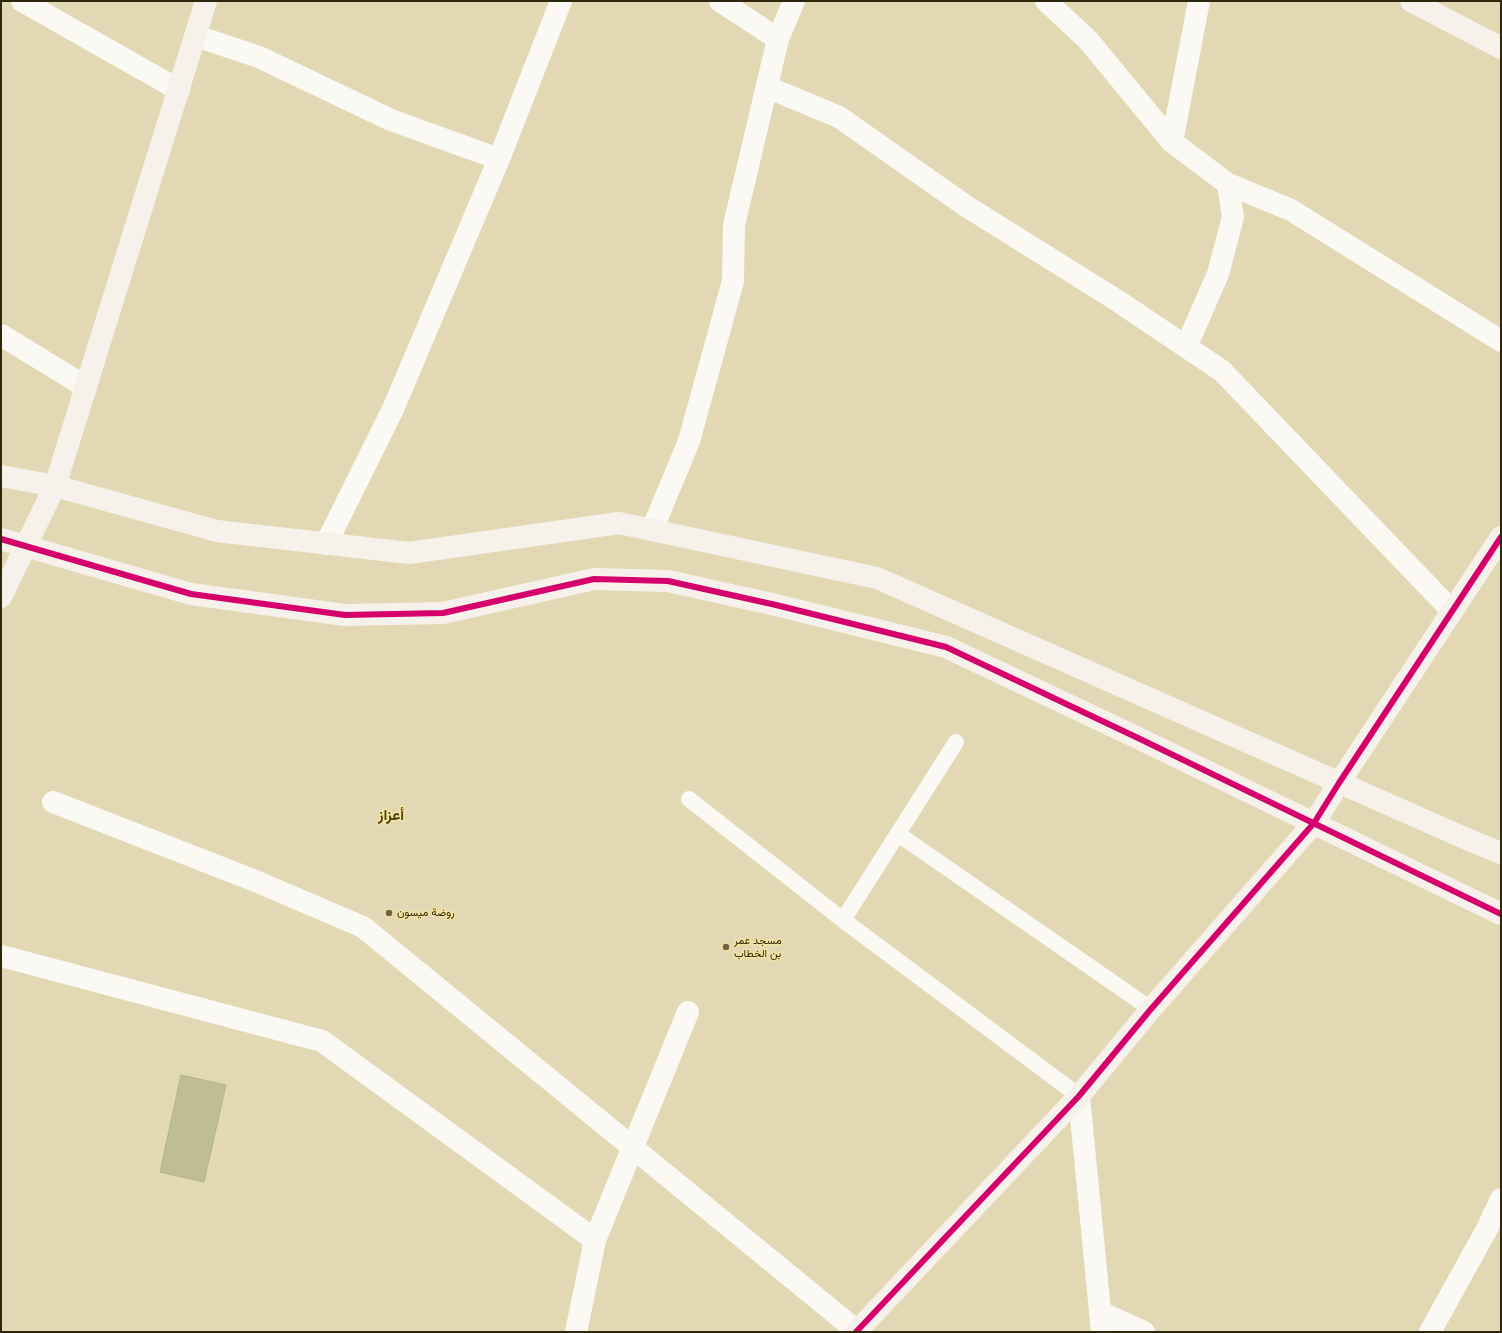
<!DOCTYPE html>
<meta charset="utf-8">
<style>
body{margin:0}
#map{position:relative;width:1502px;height:1333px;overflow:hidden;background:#e2d9b4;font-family:Raleway,sans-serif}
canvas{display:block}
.frame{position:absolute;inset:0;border:2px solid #2e270b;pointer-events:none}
</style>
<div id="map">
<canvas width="1502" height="1333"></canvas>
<div class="frame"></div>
</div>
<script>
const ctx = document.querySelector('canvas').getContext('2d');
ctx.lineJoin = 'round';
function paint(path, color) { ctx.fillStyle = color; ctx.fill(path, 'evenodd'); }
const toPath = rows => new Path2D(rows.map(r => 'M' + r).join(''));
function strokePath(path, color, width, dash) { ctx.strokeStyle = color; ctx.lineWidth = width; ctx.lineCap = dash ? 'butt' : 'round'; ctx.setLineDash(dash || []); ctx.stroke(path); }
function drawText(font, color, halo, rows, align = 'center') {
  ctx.font = font + ' Raleway,Vazirmatn,sans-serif'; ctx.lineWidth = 3; ctx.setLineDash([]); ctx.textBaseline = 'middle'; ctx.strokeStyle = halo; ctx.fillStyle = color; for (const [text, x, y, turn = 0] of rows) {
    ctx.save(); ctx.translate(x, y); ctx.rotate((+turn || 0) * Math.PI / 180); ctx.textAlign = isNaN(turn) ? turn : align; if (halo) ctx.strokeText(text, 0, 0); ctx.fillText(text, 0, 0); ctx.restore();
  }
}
const building = toPath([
 [181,1075,226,1085,204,1182,160,1172,181,1075]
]);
const lane = toPath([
 [689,799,843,920,1079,1096],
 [898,834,1151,1009],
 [843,920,956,742]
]);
const street = toPath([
 [22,1,179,90],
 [720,1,778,39],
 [1046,1,1088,40,1172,142,1228,184,1291,210,1501,341],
 [196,36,259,57,391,120,499,159,393,409,326,544],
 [767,87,839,117,966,206,1118,301,1222,371,1452,611],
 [1172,142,1199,1],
 [499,159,561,1],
 [1,335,86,387],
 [1186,347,1218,274,1233,217,1228,184],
 [652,530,689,441,713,354,733,281,734,225,778,39,794,1],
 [53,802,253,880,363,927,857,1331],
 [1,956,322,1041,595,1240],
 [1079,1096,1102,1332],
 [1100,1312,1144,1332],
 [576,1332,595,1240,688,1012],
 [1430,1332,1488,1227,1501,1199]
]);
const secondary = toPath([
 [1411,1,1501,48],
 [1,476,55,486,217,531,409,553,619,523,877,578,1469,840,1501,853],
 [1,539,191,594,345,615,443,613,594,579,668,581,776,605,946,647,1138,738,1501,914],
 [1,597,55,486,206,1],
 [856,1332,1079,1096,1151,1009,1314,823,1339,783,1501,537]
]);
const cycleway = toPath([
 [1,539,191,594,345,615,443,613,594,579,668,581,776,605,946,647,1138,738,1501,914],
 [856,1332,1079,1096,1151,1009,1314,823,1339,783,1501,537]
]);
const markers = [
 [389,913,4,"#6d6546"],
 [726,947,4,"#6d6546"]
];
const poiNames = [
 ["روضة ميسون",397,913],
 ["مسجد عمر",734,941],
 ["بن الخطاب",734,954]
];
const districtNames = [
 ["أعزاز",391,815]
];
paint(building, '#bfbe92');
strokePath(building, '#b2b093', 1);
strokePath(lane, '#fbf9f4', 16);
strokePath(street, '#fbf9f4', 22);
strokePath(secondary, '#f6f2eb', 22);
strokePath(cycleway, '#d6006c', 6);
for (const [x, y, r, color] of markers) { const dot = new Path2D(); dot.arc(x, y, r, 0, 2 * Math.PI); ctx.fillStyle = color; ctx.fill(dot); strokePath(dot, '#f5e4a1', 1.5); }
drawText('11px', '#2e270b', '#f5e4a1', poiNames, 'left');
drawText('bold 15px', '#4e420e', '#f5e4a1', districtNames);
</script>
